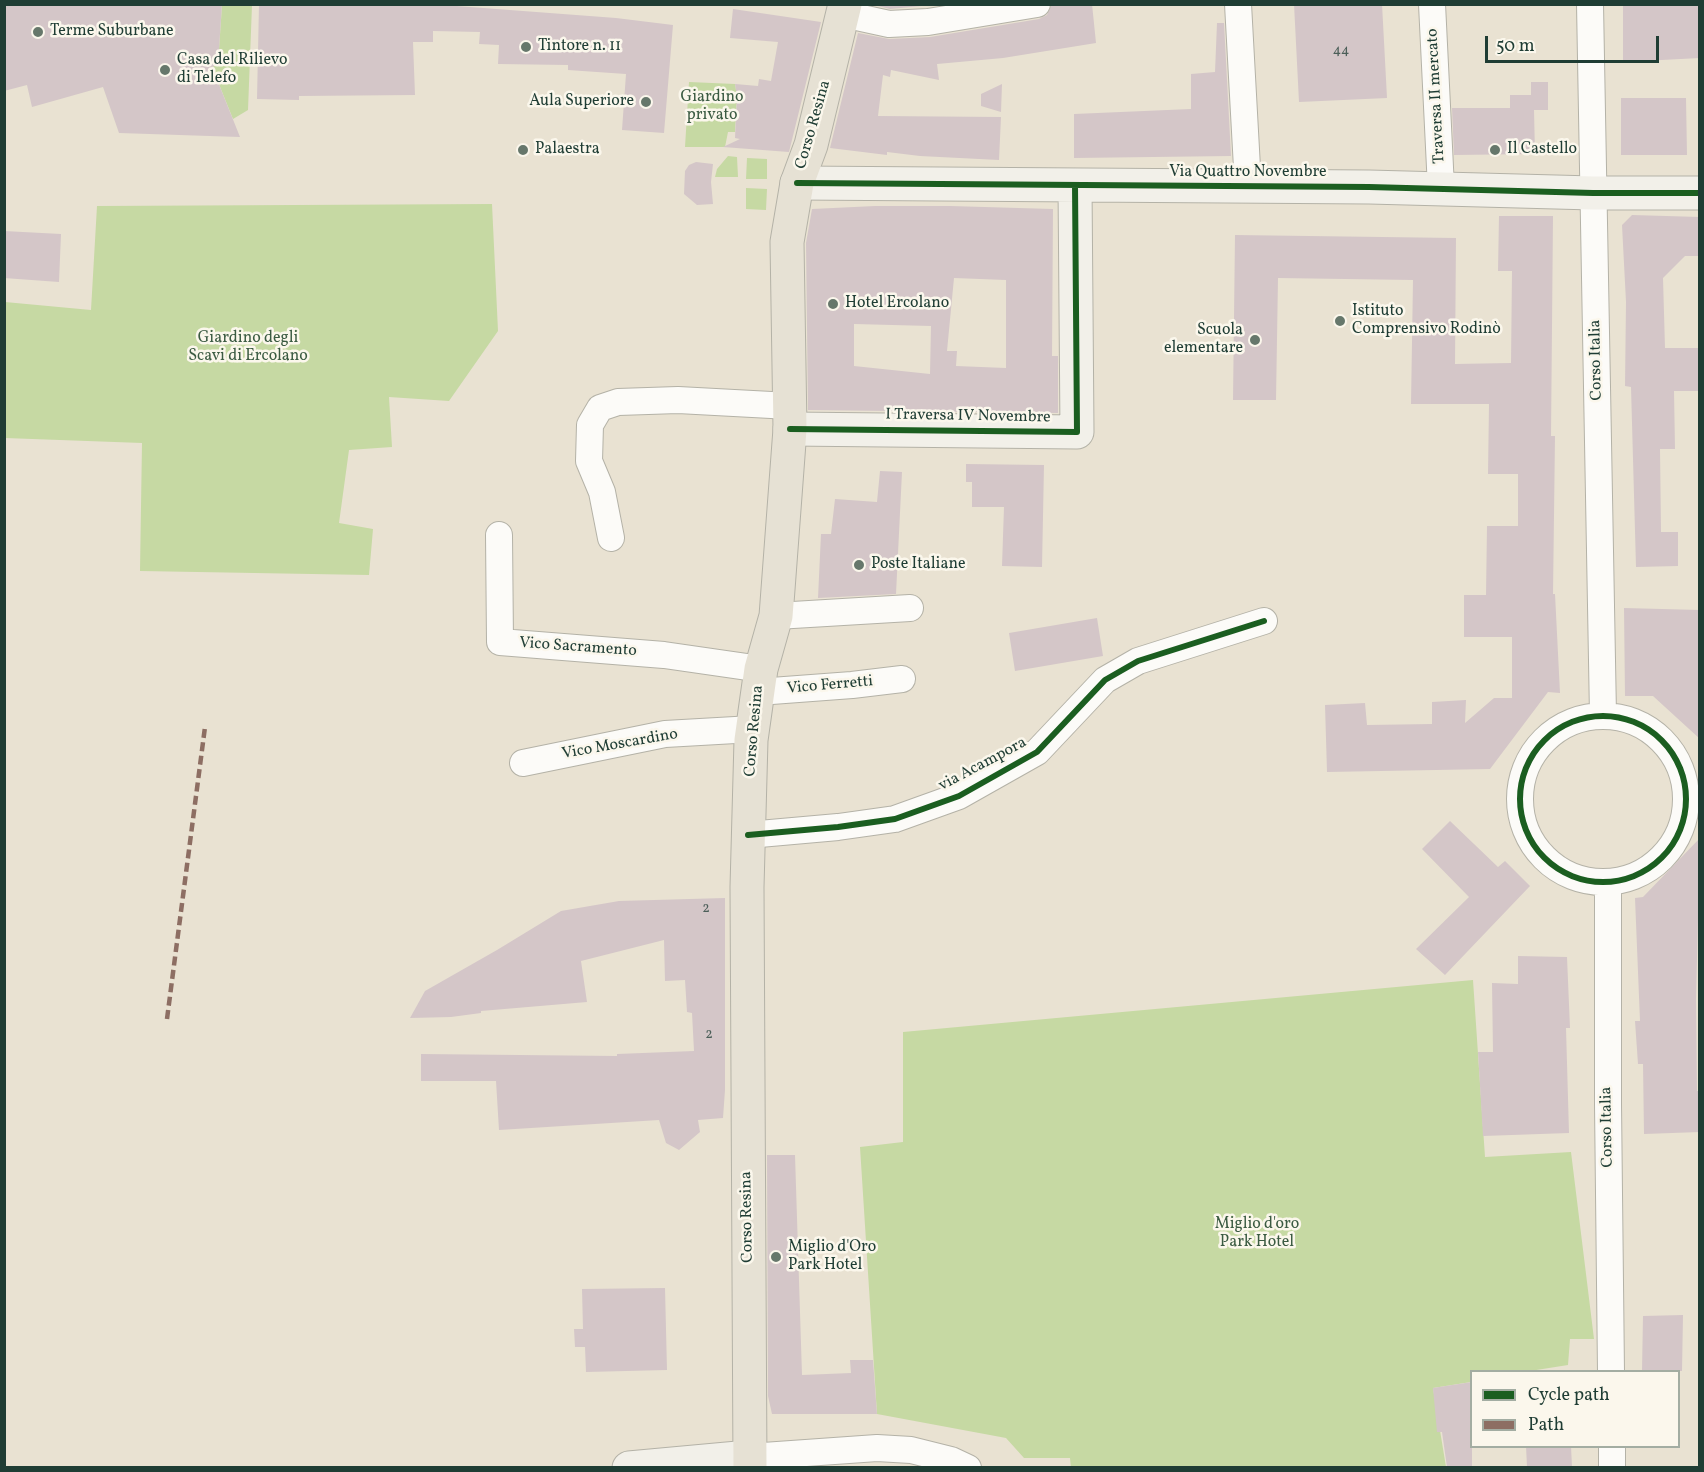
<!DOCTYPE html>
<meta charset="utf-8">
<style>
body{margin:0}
#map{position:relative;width:1704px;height:1472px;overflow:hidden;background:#e9e2d2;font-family:Vollkorn,serif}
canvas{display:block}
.frame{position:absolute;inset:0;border:6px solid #1f3d34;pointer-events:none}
.legend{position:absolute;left:1470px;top:1370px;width:210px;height:78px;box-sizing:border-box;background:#fbf7ec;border:2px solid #a3ada2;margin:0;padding:8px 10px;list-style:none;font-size:18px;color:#1f3d34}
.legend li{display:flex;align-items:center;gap:12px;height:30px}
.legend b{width:30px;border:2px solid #a3ada2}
.scale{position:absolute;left:1485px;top:36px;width:174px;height:27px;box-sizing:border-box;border:3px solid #1f3d34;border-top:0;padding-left:8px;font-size:18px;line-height:21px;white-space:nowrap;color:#1f3d34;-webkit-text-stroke:4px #fbf7ec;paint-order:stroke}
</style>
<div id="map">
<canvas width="1704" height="1472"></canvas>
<div class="frame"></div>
<ul class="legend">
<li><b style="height:8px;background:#1b5e20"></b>Cycle path</li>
<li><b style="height:8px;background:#8d6e63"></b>Path</li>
</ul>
<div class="scale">50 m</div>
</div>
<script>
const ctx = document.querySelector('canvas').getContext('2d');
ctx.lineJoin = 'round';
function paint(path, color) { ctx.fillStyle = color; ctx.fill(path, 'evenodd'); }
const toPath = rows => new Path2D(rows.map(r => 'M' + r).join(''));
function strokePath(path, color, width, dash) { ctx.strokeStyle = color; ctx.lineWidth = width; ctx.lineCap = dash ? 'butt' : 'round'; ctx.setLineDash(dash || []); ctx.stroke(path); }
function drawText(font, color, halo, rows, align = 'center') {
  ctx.font = font + ' Vollkorn,serif'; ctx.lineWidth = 5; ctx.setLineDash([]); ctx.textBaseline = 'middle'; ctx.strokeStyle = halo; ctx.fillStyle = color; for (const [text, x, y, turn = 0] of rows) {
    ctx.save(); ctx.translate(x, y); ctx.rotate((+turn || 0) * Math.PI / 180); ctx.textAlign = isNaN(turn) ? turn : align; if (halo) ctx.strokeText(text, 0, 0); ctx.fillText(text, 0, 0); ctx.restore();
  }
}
const green = toPath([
 [222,5,252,5,248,110,233,119,212,67,218,64],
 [689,82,735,84,737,96,735,132,728,132,725,147,685,147],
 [728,156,737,157,738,177,715,177,717,169],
 [747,158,767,159,767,179,746,179],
 [746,188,767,189,766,210,746,209],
 [492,204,498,331,449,401,389,397,392,447,349,450,339,523,373,529,369,575,140,571,142,443,5,438,5,302,91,310,97,206],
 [1473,980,1485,1157,1571,1152,1594,1339,1570,1339,1568,1365,1530,1371,1472,1372,1471,1382,1433,1388,1446,1467,1071,1468,1070,1458,1024,1458,1006,1438,877,1414,860,1147,903,1142,903,1032]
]);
const building = toPath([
 [4,4,222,4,218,64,212,67,240,137,119,133,103,87,32,107,27,85,4,91],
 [259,4,430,4,616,18,673,25,664,133,622,130,626,74,568,70,568,65,498,64,499,45,479,44,480,32,433,31,433,42,413,42,415,95,299,96,299,100,257,99],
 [870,4,942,4,890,9],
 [1052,4,1092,4,1096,43,1003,58,937,64,939,80,891,70,890,77,883,75,878,116,1001,117,999,160,920,156,887,152,887,155,830,148,858,33,889,39,930,37,1039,19,1047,15],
 [1294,4,1382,4,1387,98,1299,102],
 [1623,4,1700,4,1700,58,1623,62],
 [733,9,821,22,789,152,723,147,740,139,735,138,737,96,735,84,758,86,759,79,771,81,778,42,730,38],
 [1217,23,1224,23,1231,156,1074,158,1074,114,1191,109,1191,74,1215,72],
 [1531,82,1548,82,1548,110,1534,110,1535,154,1454,155,1452,108,1510,108,1510,95,1531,95],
 [1002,84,1001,112,981,106,981,94],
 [1621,98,1686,98,1687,155,1621,155],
 [696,162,713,164,711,182,713,204,697,205,684,194,685,171,689,165],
 [875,206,950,206,1053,209,1052,356,1058,356,1058,413,808,410,806,243,812,209],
 [954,278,1006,280,1006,368,956,366,957,351,947,351],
 [854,324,931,326,930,374,854,366],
 [1632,215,1700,217,1700,256,1685,256,1663,278,1665,348,1700,348,1700,391,1674,391,1675,449,1660,449,1661,532,1678,532,1678,566,1636,567,1631,387,1625,386,1626,302,1622,225],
 [1499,216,1553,216,1551,436,1555,436,1553,594,1555,594,1560,693,1548,692,1490,769,1327,772,1325,705,1365,703,1367,725,1432,724,1432,702,1466,700,1465,723,1494,698,1512,698,1512,637,1464,637,1464,595,1486,595,1487,526,1518,526,1518,474,1488,474,1489,404,1411,404,1413,280,1278,278,1276,400,1233,400,1235,235,1456,238,1455,364,1511,363,1512,271,1498,271],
 [4,231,61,234,59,282,4,278],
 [966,464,1044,465,1042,567,1002,566,1004,507,972,507,972,482,966,482],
 [880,471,902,472,896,594,818,598,821,534,831,534,835,499,877,502],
 [1624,608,1700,610,1700,739,1653,696,1625,696],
 [1097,618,1103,656,1015,671,1009,633],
 [1450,821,1498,867,1505,861,1530,886,1445,975,1416,949,1469,897,1422,849],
 [1700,838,1696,999,1697,1091,1700,1091,1700,1132,1644,1134,1643,1064,1638,1064,1635,1021,1640,1021,1635,898,1643,897],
 [725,898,725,1090,723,1118,698,1120,700,1132,679,1150,666,1143,659,1120,499,1130,496,1081,421,1081,421,1054,617,1056,617,1054,694,1051,692,1013,687,1012,685,980,665,981,664,940,581,961,587,1002,481,1011,481,1013,451,1017,410,1018,425,991,497,950,561,911,619,901],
 [1518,956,1567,957,1570,1028,1566,1028,1569,1133,1483,1136,1478,1052,1493,1052,1492,983,1518,984],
 [767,1155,795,1155,802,1375,851,1373,850,1360,873,1360,877,1414,772,1414,768,1396],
 [665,1288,667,1370,586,1372,585,1347,575,1347,574,1329,583,1329,582,1289],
 [1683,1315,1682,1371,1642,1371,1643,1316],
 [1472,1382,1472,1467,1447,1467,1442,1432,1437,1432,1433,1388],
 [1526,1446,1571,1446,1572,1467,1527,1467]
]);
const street = toPath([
 [1238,4,1248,186],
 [1432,4,1441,188],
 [1590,4,1603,715],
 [843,14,889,24,928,22,1037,4],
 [499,535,500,642,664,655,761,669],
 [611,538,602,492,589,461,590,425,600,408,618,402,678,400,790,406],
 [776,616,910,608],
 [758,692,852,685,902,679],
 '1520 799a83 83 0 1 1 166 0a83 83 0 1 1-166 0Z',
 [523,763,665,734,753,729],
 [748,835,838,827,895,819,959,796,1037,752,1105,680,1138,661,1264,621],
 [1608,882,1608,1104,1611,1372],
 [1612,1446,1612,1468],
 [749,1457,877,1448,911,1450,951,1460,968,1468]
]);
const secondary = toPath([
 [797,183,1369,187,1593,193,1700,193],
 [790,429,1077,432,1075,185],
 [629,1468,749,1457]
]);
const primary = toPath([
 [750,1468,747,887,751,740,761,669,776,616,790,429,787,242,797,183,811,145,845,4]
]);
const quiet = toPath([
 [167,1019,205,727]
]);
const cycleway = toPath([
 [797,183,1369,187,1593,193,1700,193],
 [790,429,1077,432,1075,185],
 '1520 799a83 83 0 1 1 166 0a83 83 0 1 1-166 0Z',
 [748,835,838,827,895,819,959,796,1037,752,1105,680,1138,661,1264,621]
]);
const markers = [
 [38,32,6,"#66776b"],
 [526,47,6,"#66776b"],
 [165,70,6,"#66776b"],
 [646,102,6,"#66776b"],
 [523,150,6,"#66776b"],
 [1495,150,6,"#66776b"],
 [833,304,6,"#66776b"],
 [1340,321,6,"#66776b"],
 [1255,340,6,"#66776b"],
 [859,565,6,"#66776b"],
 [776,1257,6,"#66776b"]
];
const numberNames = [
 ["44",1341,51],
 ["2",706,909],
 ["2",709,1035]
];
const poiNames = [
 ["Terme Suburbane",50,32],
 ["Tintore n. 11",538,47],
 ["Casa del Rilievo",177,61],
 ["di Telefo",177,79],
 ["Aula Superiore",634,102,"right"],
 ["Palaestra",535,150],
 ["Il Castello",1507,150],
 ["Hotel Ercolano",845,304],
 ["Istituto",1352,312],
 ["Comprensivo Rodinò",1352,330],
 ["Scuola",1243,331,"right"],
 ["elementare",1243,349,"right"],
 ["Poste Italiane",871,565],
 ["Miglio d'Oro",788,1248],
 ["Park Hotel",788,1266]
];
const streetNames = [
 ["Traversa II mercato",1437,96,-93],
 ["Corso Resina",814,125,-74],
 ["Via Quattro Novembre",1248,173],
 ["Corso Italia",1597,360,-91],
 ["I Traversa IV Novembre",968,417,1],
 ["Vico Sacramento",578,648,4],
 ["Vico Ferretti",830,686,-5],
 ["Corso Resina",755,731,-85],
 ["Vico Moscardino",620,745,-10],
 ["via Acampora",983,765,-28],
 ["Corso Italia",1608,1127,-91],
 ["Corso Resina",748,1217,-91]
];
const parkNames = [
 ["Giardino",712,98],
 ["privato",712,116],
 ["Giardino degli",248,339],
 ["Scavi di Ercolano",248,357],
 ["Miglio d'oro",1257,1225],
 ["Park Hotel",1257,1243]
];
paint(green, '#c6d9a3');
paint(building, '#d4c6c8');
strokePath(street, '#b4b2a7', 28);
strokePath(secondary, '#b4b2a7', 35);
strokePath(primary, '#b4b2a7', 35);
strokePath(street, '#fcfbf8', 26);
strokePath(secondary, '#f2f0e9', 33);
strokePath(primary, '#e6e1d4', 33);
strokePath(quiet, '#8d6e63', 4.5, [9, 4.5]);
strokePath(cycleway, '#1b5e20', 6);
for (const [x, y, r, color] of markers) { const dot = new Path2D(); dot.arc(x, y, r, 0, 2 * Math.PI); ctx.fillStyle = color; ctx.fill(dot); strokePath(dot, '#fbf7ec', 2); }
drawText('14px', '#4c5f59', null, numberNames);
drawText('16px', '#1f3d34', '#fbf7ec', poiNames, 'left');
drawText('16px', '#1f3d34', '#fbf7ec', streetNames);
drawText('16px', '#3b5b42', '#fbf7ec', parkNames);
</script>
